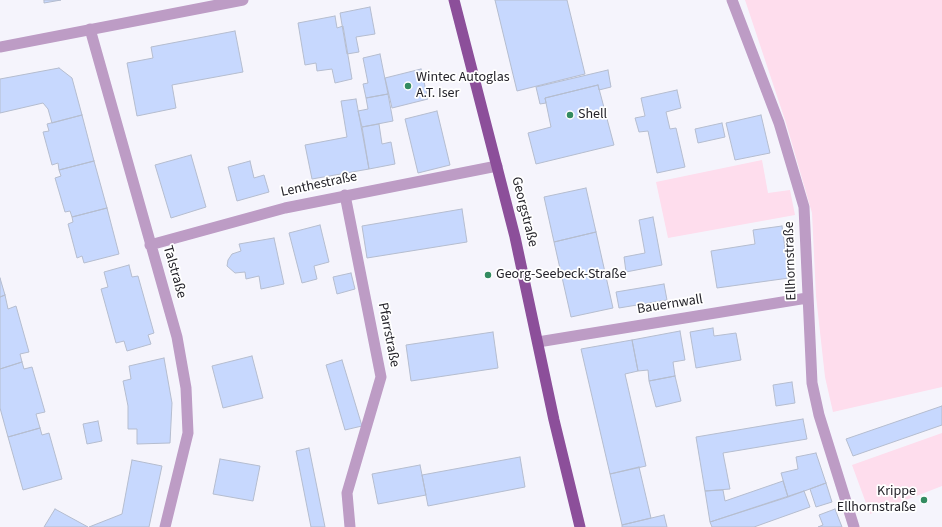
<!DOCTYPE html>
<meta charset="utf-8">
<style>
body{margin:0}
canvas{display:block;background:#f5f4fc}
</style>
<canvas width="942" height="527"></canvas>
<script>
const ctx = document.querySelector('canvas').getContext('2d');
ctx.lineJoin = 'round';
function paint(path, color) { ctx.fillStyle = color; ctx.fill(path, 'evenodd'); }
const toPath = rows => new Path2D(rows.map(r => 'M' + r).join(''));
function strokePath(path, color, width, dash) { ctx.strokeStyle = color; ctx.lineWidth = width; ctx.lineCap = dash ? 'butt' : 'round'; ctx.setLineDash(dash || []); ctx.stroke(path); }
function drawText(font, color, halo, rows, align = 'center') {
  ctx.font = font + ' "Source Sans 3",sans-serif'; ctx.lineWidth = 3.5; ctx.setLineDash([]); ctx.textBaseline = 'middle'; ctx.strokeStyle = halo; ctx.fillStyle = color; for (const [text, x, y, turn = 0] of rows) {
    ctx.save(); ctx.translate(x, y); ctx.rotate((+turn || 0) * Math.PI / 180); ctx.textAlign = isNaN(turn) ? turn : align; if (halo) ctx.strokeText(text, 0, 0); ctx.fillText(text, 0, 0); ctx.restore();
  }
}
const green = toPath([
 [745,0,942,0,942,387,833,412,825,377,816,296,812,213,786,123],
 [762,160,768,193,790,190,795,215,668,238,656,182],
 [942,433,942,486,870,514,852,465]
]);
const building = toPath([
 [44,0,61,0,44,3,44,0],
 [495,0,567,0,585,74,517,91,495,0],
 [370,7,375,34,356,37,359,52,347,54,340,13,370,7],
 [335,16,337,28,343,26,352,79,335,83,332,69,317,71,316,63,305,65,298,23,335,16],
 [235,31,243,72,172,85,176,108,137,116,127,63,153,58,151,47,235,31],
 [380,54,388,94,366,98,363,84,368,83,363,58,380,54],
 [59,68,72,78,82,115,52,123,48,109,43,103,0,113,0,79,59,68],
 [421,69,428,99,392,108,385,78,421,69],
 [608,70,611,87,599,90,598,85,545,98,546,103,540,104,536,87,608,70],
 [598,85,614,145,536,164,528,133,551,127,545,98,598,85],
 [677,90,681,108,666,112,670,129,676,128,685,167,657,173,648,131,639,132,635,118,645,116,641,98,677,90],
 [388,94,393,121,362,127,358,111,368,109,366,98,388,94],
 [356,99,369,169,312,179,305,145,347,137,341,101,356,99],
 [437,111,450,165,418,173,405,119,437,111],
 [82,115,94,161,59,170,58,163,52,165,43,132,49,131,47,124,82,115],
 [761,115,770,153,735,160,726,123,761,115],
 [722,123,725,137,698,143,695,129,722,123],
 [379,124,382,144,391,142,395,164,369,169,362,127,379,124],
 [191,155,206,207,171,218,155,165,191,155],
 [94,161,107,208,72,217,70,211,65,212,55,178,61,176,59,170,94,161],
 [250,161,254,178,264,175,269,192,237,201,228,167,250,161],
 [586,188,596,232,554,242,544,197,586,188],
 [107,208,119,254,84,263,82,256,77,258,68,224,73,222,72,217,107,208],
 [462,209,467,242,367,258,362,226,462,209],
 [653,217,662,265,626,272,624,257,645,253,639,220,653,217],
 [320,225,329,262,314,266,317,279,302,283,289,233,320,225],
 [782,226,789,278,717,288,711,251,755,244,753,230,782,226],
 [596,232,613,308,571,317,554,242,596,232],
 [274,238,284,284,261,289,259,276,246,279,245,272,235,273,227,266,228,260,232,254,241,251,239,244,274,238],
 [129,265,132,277,138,276,154,333,148,335,151,344,127,351,124,341,116,343,101,289,108,287,104,272,129,265],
 [351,273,355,289,337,294,333,277,351,273],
 [0,278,5,295,0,297,0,278],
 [664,284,667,300,619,308,616,292,664,284],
 [5,295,8,309,16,306,29,352,20,354,22,362,0,369,0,297,5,295],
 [713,328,714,336,736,333,741,360,696,368,690,332,713,328],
 [680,331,685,360,673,362,675,376,649,381,648,370,638,371,632,340,680,331],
 [493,332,498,368,411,381,406,345,493,332],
 [632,340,638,371,625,374,646,466,610,474,581,349,632,340],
 [252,356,263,398,223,408,212,366,252,356],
 [164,358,172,403,170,443,137,444,137,429,128,429,128,406,123,381,131,379,129,366,164,358],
 [342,360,362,426,345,430,326,365,342,360],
 [22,362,24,369,32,367,45,412,36,414,40,428,8,437,0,408,0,369,22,362],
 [675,376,681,401,656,407,649,381,675,376],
 [792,382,795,403,776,406,773,385,792,382],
 [942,406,942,425,853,456,846,439,942,406],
 [803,419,807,439,723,453,730,489,705,491,696,437,803,419],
 [98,421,102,441,87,444,83,424,98,421],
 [40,428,42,435,49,433,62,479,23,490,8,437,40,428],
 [309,448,325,527,311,527,296,451,309,448],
 [816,453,826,483,788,497,781,473,798,469,796,457,816,453],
 [520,457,525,487,428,506,422,475,520,457],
 [220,459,260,466,253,501,213,494,220,459],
 [132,460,162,466,149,527,89,527,122,514,132,460],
 [420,465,426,495,378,504,372,474,420,465],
 [639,467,651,518,622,525,610,474,639,467],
 [783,481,788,497,710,522,705,491,723,490,725,501,783,481],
 [826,483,832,502,816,507,810,489,826,483],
 [804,491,810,507,754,527,712,527,710,522,804,491],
 [55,509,88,527,44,527,55,509],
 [835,509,842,527,818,527,823,525,819,515,835,509],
 [664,515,667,527,622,527,622,525,664,515]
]);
const service = toPath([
 [345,195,381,377,347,493,350,527]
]);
const minor = toPath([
 [732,0,779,123,804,207,812,383,819,415,854,527],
 [90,29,177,337,186,388,188,433,165,527],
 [150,245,285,208,497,166],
 [538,342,807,298]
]);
const tertiary = toPath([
 [0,47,243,0]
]);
const primary = toPath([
 [454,0,515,237,554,420,580,527]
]);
const markers = [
 [408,86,4,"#338b60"],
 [570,115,4,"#338b60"],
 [488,275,4,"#338b60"],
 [924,500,4,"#338b60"]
];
const poiNames = [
 ["Wintec Autoglas",416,78],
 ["A.T. Iser",416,94],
 ["Shell",578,115],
 ["Georg-Seebeck-Straße",496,275],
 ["Krippe",916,492,"right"],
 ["Ellhornstraße",916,508,"right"]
];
const streetNames = [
 ["Lenthestraße",319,185,-12],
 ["Georgstraße",524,212,76],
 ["Ellhornstraße",791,261,-92],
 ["Talstraße",174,272,74],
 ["Bauernwall",670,305,-9],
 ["Pfarrstraße",388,335,79]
];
paint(green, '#fedded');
paint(building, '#c7d8fe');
strokePath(building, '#b5bdcf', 1);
strokePath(service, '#bd9cc5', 11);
strokePath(minor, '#bd9cc5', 11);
strokePath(tertiary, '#bd9cc5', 11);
strokePath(primary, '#8c4f9a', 11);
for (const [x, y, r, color] of markers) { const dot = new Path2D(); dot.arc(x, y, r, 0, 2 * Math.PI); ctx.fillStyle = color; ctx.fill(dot); strokePath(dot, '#fff', 1.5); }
drawText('14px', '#24232a', '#fff', poiNames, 'left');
drawText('14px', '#24232a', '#fff', streetNames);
</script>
